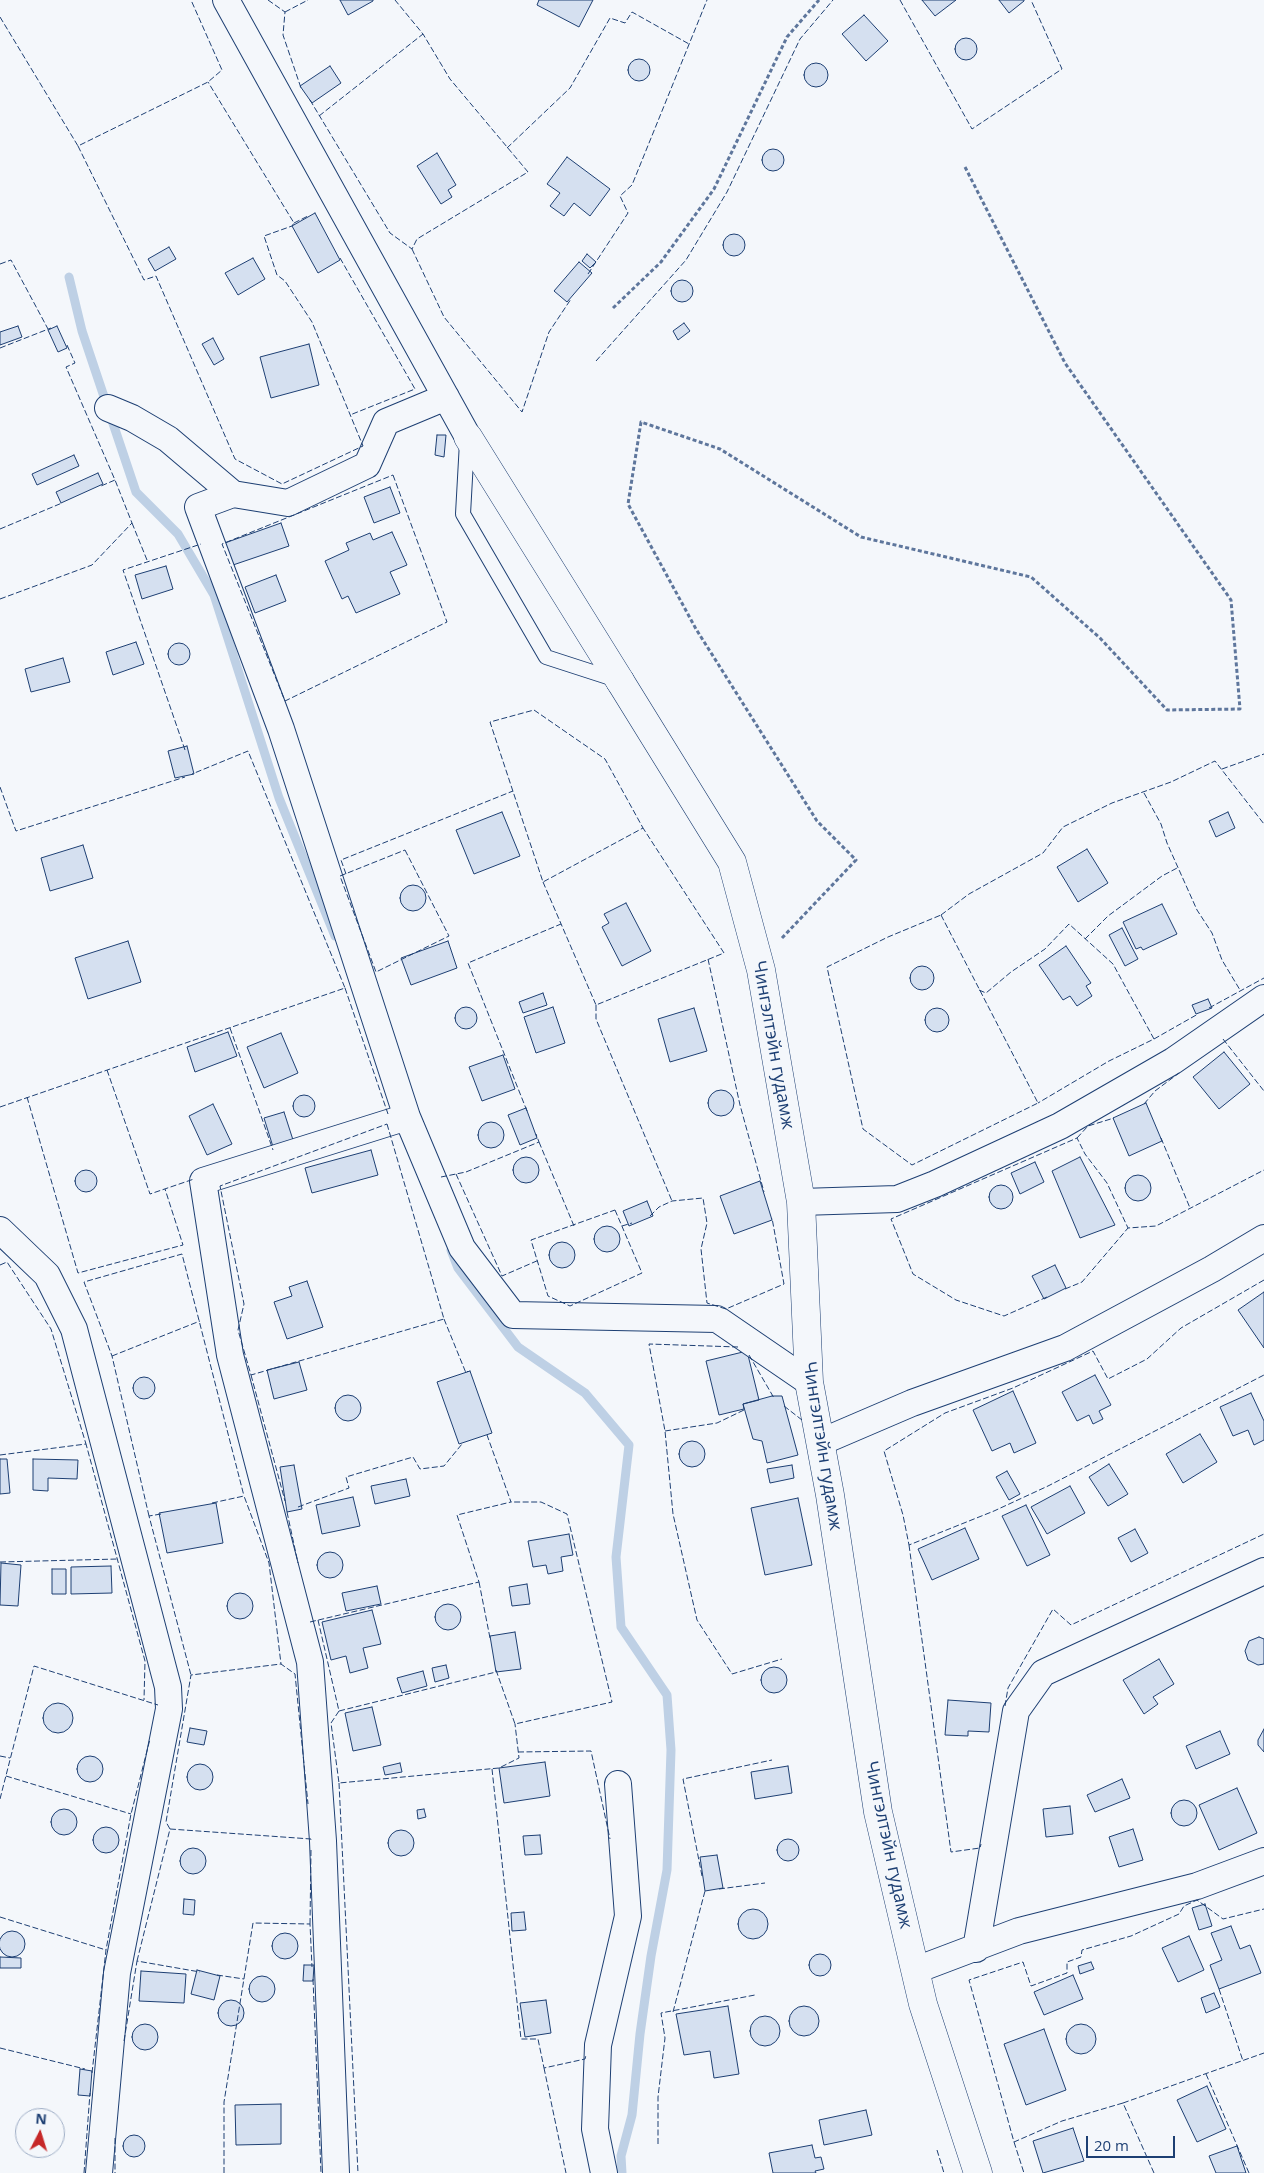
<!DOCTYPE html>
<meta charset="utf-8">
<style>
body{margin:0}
#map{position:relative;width:1264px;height:2173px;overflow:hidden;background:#f4f7fb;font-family:"Open Sans",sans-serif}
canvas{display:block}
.north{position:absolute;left:15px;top:2108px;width:50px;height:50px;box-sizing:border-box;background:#f4f7fb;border:1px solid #9eadc5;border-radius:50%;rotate:5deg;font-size:14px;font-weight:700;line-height:20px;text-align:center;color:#1d3f73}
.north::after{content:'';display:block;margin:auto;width:18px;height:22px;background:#c62828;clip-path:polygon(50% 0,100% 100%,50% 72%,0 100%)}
.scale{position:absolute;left:1086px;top:2136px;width:89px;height:22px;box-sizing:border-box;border:2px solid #1d3f73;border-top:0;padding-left:6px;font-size:15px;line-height:18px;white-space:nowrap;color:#1d3f73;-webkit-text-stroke:4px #f4f7fb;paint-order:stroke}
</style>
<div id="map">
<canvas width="1264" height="2173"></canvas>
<div class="north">N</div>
<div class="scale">20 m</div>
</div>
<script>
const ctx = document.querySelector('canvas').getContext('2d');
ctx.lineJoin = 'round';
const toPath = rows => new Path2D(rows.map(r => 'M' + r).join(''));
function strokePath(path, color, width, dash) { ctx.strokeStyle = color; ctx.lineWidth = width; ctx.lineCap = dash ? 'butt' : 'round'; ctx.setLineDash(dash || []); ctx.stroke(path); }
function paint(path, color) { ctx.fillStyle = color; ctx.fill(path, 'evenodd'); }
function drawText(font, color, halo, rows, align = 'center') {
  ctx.font = font + ' "Open Sans",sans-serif'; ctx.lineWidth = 4; ctx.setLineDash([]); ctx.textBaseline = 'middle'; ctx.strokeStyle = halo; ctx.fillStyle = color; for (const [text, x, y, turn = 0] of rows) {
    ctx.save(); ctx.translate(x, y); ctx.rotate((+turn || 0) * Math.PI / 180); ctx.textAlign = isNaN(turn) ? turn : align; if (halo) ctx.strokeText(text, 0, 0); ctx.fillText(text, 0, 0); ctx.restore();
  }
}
const stream = toPath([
 [69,277,82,331,136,492,178,534,214,595,279,798,335,936],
 [451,1250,458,1268,518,1347,585,1393,629,1445,616,1557,621,1627,667,1695,671,1750,667,1870,651,1956,640,2034,632,2115,621,2156,622,2173]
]);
const building = toPath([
 [340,0,373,0,373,1,348,15,340,0],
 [539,0,593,0,579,27,537,5,539,0],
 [922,0,956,0,935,16,922,0],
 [999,0,1024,0,1024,1,1009,13,999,0],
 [864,15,888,41,866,61,842,34,864,15],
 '955 49a11 11 0 1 1 22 0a11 11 0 1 1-22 0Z',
 '628 70a11 11 0 1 1 22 0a11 11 0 1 1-22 0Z',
 '804 75a12 12 0 1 1 24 0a12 12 0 1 1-24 0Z',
 [330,66,341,83,312,103,300,86,330,66],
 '762 160a11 11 0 1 1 22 0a11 11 0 1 1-22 0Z',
 [437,153,456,185,448,190,452,197,441,204,417,166,437,153],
 [567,157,610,189,590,216,574,203,564,216,550,206,560,193,547,184,567,157],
 [315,213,340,260,318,273,292,226,315,213],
 '723 245a11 11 0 1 1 22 0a11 11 0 1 1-22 0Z',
 [169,247,176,259,155,271,148,259,169,247],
 [587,254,596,262,590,268,582,261,587,254],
 [253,258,265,279,238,295,225,273,253,258],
 [579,262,592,273,567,302,554,291,579,262],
 '671 291a11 11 0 1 1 22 0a11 11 0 1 1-22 0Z',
 [684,323,690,331,678,340,673,331,684,323],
 [18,326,22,337,0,345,0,332,18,326],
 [57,326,67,348,58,352,48,330,57,326],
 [213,338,224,359,214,365,202,344,213,338],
 [309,344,319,385,271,398,260,357,309,344],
 [437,435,446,435,444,457,435,455,437,435],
 [74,455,79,466,37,485,32,474,74,455],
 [98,473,103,484,61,503,56,492,98,473],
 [390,487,400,513,374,523,364,497,390,487],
 [281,523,289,546,230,566,222,544,281,523],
 [392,532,407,565,390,572,400,594,356,613,348,596,342,599,325,561,349,550,346,543,370,533,373,540,392,532],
 [166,566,173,589,142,599,135,575,166,566],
 [276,575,286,601,255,613,245,587,276,575],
 [136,642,144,664,113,675,106,652,136,642],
 '168 654a11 11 0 1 1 22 0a11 11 0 1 1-22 0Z',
 [63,658,70,682,31,692,25,669,63,658],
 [187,746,194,774,175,778,168,751,187,746],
 [502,812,520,856,474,874,456,830,502,812],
 [1228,812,1235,828,1216,837,1209,821,1228,812],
 [83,845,93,878,50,891,41,858,83,845],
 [1087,849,1108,883,1078,902,1057,867,1087,849],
 '400 898a13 13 0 1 1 26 0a13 13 0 1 1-26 0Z',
 [626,903,651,951,622,966,602,927,609,923,604,914,626,903],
 [1162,904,1177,934,1143,950,1141,947,1136,949,1123,922,1162,904],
 [1122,928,1138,959,1125,966,1109,935,1122,928],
 [128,941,141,982,88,999,75,958,128,941],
 [448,941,457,968,411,985,401,958,448,941],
 [1066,946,1091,983,1086,986,1092,996,1077,1006,1070,996,1063,1000,1039,965,1066,946],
 '910 978a12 12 0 1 1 24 0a12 12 0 1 1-24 0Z',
 [543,993,547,1005,523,1013,519,1002,543,993],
 [1208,999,1212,1008,1196,1014,1192,1005,1208,999],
 [553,1007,565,1043,536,1053,524,1017,553,1007],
 '455 1018a11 11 0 1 1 22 0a11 11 0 1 1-22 0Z',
 '925 1020a12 12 0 1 1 24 0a12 12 0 1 1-24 0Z',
 [694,1008,707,1051,670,1062,658,1019,694,1008],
 [228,1032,237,1056,195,1072,187,1047,228,1032],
 [281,1033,298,1073,264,1088,247,1047,281,1033],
 [1224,1052,1250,1084,1219,1109,1193,1077,1224,1052],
 [503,1055,515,1089,482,1101,469,1067,503,1055],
 '708 1103a13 13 0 1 1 26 0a13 13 0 1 1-26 0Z',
 '293 1106a11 11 0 1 1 22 0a11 11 0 1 1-22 0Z',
 [1146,1103,1162,1141,1129,1156,1113,1118,1146,1103],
 [213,1104,232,1144,207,1155,189,1116,213,1104],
 [526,1108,537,1138,520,1145,508,1115,526,1108],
 [284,1112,294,1143,274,1150,264,1118,284,1112],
 '478 1135a13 13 0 1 1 26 0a13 13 0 1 1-26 0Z',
 [371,1150,378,1175,312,1193,305,1168,371,1150],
 '513 1170a13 13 0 1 1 26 0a13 13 0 1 1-26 0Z',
 [1080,1157,1115,1225,1080,1238,1052,1171,1080,1157],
 [1035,1162,1044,1182,1020,1194,1011,1173,1035,1162],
 '75 1181a11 11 0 1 1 22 0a11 11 0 1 1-22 0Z',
 '1125 1188a13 13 0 1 1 26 0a13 13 0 1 1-26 0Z',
 [760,1181,772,1220,734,1234,720,1196,760,1181],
 '989 1197a12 12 0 1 1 24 0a12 12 0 1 1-24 0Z',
 [647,1201,653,1216,629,1226,623,1211,647,1201],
 '594 1239a13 13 0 1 1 26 0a13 13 0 1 1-26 0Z',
 '549 1255a13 13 0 1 1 26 0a13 13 0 1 1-26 0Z',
 [1055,1265,1066,1288,1044,1299,1032,1276,1055,1265],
 [307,1281,323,1327,287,1339,274,1302,292,1296,289,1287,307,1281],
 [1264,1292,1264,1348,1238,1310,1264,1292],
 [747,1351,759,1400,743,1404,744,1409,719,1415,706,1361,747,1351],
 [299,1362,307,1390,274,1399,267,1370,299,1362],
 [470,1371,492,1433,459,1444,437,1382,470,1371],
 [1095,1375,1111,1405,1099,1411,1103,1419,1093,1424,1089,1415,1077,1421,1062,1392,1095,1375],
 '133 1388a11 11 0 1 1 22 0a11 11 0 1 1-22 0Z',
 [1013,1391,1036,1443,1014,1453,1010,1443,992,1451,973,1410,1013,1391],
 [1251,1393,1264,1421,1264,1440,1254,1445,1248,1430,1233,1436,1220,1407,1251,1393],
 '335 1408a13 13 0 1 1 26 0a13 13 0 1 1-26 0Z',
 [772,1396,782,1396,798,1455,767,1463,762,1441,753,1439,743,1404,772,1396],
 [1200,1434,1217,1462,1183,1483,1166,1454,1200,1434],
 '679 1454a13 13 0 1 1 26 0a13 13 0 1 1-26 0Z',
 [0,1459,7,1459,10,1493,0,1494,0,1459],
 [33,1459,78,1460,77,1479,48,1478,48,1491,33,1490,33,1459],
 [1109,1464,1128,1494,1108,1506,1089,1477,1109,1464],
 [294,1465,302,1509,287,1512,280,1467,294,1465],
 [792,1465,794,1478,770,1483,767,1469,792,1465],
 [1007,1471,1020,1494,1009,1500,996,1477,1007,1471],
 [406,1479,410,1496,375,1504,371,1486,406,1479],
 [1070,1486,1085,1513,1047,1534,1031,1507,1070,1486],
 [353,1497,360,1526,322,1534,316,1505,353,1497],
 [798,1498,812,1565,765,1575,751,1508,798,1498],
 [216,1503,223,1543,167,1553,159,1513,216,1503],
 [1026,1505,1050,1555,1027,1566,1002,1516,1026,1505],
 [965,1528,979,1559,932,1580,918,1549,965,1528],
 [1135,1529,1148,1553,1131,1562,1118,1538,1135,1529],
 [569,1534,573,1555,561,1557,563,1571,548,1574,546,1565,533,1567,528,1541,569,1534],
 '317 1565a13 13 0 1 1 26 0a13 13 0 1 1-26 0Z',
 [1,1563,21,1565,18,1606,0,1605,1,1563],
 [111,1566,112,1593,71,1594,71,1567,111,1566],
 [52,1569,66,1569,66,1594,52,1594,52,1569],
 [527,1584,530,1604,512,1606,509,1587,527,1584],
 [377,1586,381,1604,346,1611,342,1593,377,1586],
 '227 1606a13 13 0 1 1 26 0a13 13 0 1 1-26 0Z',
 '435 1617a13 13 0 1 1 26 0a13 13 0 1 1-26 0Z',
 [372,1610,381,1644,363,1648,368,1668,350,1673,346,1656,331,1660,322,1622,372,1610],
 [515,1632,521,1669,496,1672,490,1636,515,1632],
 [1259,1637,1264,1639,1264,1664,1258,1665,1248,1660,1245,1651,1249,1641,1259,1637],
 [1159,1659,1174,1684,1153,1697,1158,1704,1144,1714,1123,1680,1159,1659],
 [446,1665,449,1678,435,1682,432,1668,446,1665],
 '761 1680a13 13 0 1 1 26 0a13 13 0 1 1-26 0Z',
 [423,1671,427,1686,402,1693,397,1678,423,1671],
 [948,1700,991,1703,989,1732,968,1731,968,1736,945,1735,948,1700],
 '43 1718a15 15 0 1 1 30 0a15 15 0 1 1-30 0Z',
 [372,1707,381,1745,353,1751,345,1713,372,1707],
 [190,1728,207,1731,204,1745,187,1742,190,1728],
 [1264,1729,1264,1752,1258,1745,1258,1740,1264,1729],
 [1220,1731,1230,1754,1196,1769,1186,1746,1220,1731],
 '77 1769a13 13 0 1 1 26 0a13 13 0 1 1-26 0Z',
 [545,1762,550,1796,504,1803,499,1768,545,1762],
 [400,1763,402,1772,385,1775,383,1767,400,1763],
 '187 1777a13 13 0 1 1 26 0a13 13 0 1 1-26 0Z',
 [788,1766,792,1793,755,1799,751,1772,788,1766],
 [1122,1779,1130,1798,1095,1812,1087,1795,1122,1779],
 [1237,1788,1257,1833,1219,1850,1199,1805,1237,1788],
 '1171 1813a13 13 0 1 1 26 0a13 13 0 1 1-26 0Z',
 [1070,1806,1073,1834,1046,1837,1043,1809,1070,1806],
 [424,1809,426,1817,418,1819,417,1810,424,1809],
 '51 1822a13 13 0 1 1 26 0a13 13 0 1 1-26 0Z',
 '93 1840a13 13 0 1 1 26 0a13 13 0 1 1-26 0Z',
 [1133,1829,1143,1860,1119,1867,1109,1837,1133,1829],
 '388 1843a13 13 0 1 1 26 0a13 13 0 1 1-26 0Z',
 [540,1835,542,1854,525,1855,523,1836,540,1835],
 '777 1850a11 11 0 1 1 22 0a11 11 0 1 1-22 0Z',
 '180 1861a13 13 0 1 1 26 0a13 13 0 1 1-26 0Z',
 [717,1855,723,1888,705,1891,700,1857,717,1855],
 [184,1899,195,1900,194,1915,183,1914,184,1899],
 [1205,1904,1212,1926,1199,1930,1192,1908,1205,1904],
 '738 1924a15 15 0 1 1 30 0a15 15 0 1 1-30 0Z',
 [524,1912,526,1930,512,1931,511,1913,524,1912],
 [1231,1926,1240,1949,1250,1945,1261,1973,1219,1989,1210,1965,1222,1960,1211,1933,1231,1926],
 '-1 1944a13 13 0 1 1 26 0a13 13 0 1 1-26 0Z',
 '272 1946a13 13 0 1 1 26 0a13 13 0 1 1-26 0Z',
 [1189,1936,1204,1970,1178,1982,1162,1948,1189,1936],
 '809 1965a11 11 0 1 1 22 0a11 11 0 1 1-22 0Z',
 [0,1957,21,1958,21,1968,0,1968,0,1957],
 [1091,1962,1094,1969,1080,1974,1078,1966,1091,1962],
 [304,1965,314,1965,313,1981,303,1981,304,1965],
 [197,1970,220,1976,214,2000,191,1994,197,1970],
 [141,1971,186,1974,184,2003,139,2001,141,1971],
 [1073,1975,1083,1999,1044,2015,1034,1992,1073,1975],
 '249 1989a13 13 0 1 1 26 0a13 13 0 1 1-26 0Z',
 [1214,1993,1220,2007,1206,2013,1201,1998,1214,1993],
 [546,2000,551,2033,525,2037,520,2003,546,2000],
 '218 2013a13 13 0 1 1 26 0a13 13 0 1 1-26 0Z',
 '789 2021a15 15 0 1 1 30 0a15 15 0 1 1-30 0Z',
 [728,2006,739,2074,714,2078,710,2051,684,2055,676,2014,728,2006],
 '750 2031a15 15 0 1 1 30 0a15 15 0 1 1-30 0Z',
 '1066 2039a15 15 0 1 1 30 0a15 15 0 1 1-30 0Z',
 '132 2037a13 13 0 1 1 26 0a13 13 0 1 1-26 0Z',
 [1044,2029,1066,2090,1026,2105,1004,2044,1044,2029],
 [80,2069,92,2071,90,2096,78,2095,80,2069],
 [1207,2086,1226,2129,1197,2142,1177,2100,1207,2086],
 [281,2104,281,2144,236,2145,235,2105,281,2104],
 [866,2110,872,2135,824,2145,819,2120,866,2110],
 [1073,2128,1084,2161,1043,2173,1033,2141,1073,2128],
 '123 2146a11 11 0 1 1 22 0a11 11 0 1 1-22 0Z',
 [812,2145,815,2158,821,2157,824,2169,815,2171,816,2173,773,2173,769,2153,812,2145],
 [1237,2146,1246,2173,1216,2173,1209,2156,1237,2146]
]);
const path = toPath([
 [613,308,661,262,714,189,787,37,819,0],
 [782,938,856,860,817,821,696,629,628,504,641,422,720,449,861,537,1031,577,1100,638,1167,710,1240,709,1231,600,1065,363,964,165]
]);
const service = toPath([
 [467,442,463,514,546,657,617,680]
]);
const minor = toPath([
 [226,0,468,437],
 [108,408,132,418,168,439,233,494,288,503,367,465,386,422,446,397],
 [233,494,198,507,281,729,407,1117,462,1248,513,1315,717,1319,809,1382],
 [801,1202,897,1199,935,1184,1060,1126,1173,1061,1264,998],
 [0,1230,47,1275,74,1329,168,1687,169,1709,117,1973,99,2173],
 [821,1442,912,1403,1065,1348,1212,1269,1264,1238],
 [976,1949,1016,1711,1043,1673,1264,1571],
 [916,1970,1019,1931,1197,1886,1264,1861],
 [336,2173,323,1841,310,1662,230,1355,203,1181,407,1117],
 [604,2173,595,2129,598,2045,628,1916,618,1784]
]);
const tertiary = toPath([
 [468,437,620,681]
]);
const secondary = toPath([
 [620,681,732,862,761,970,801,1202,809,1382,830,1495,878,1812,923,2004,978,2173]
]);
const fence = toPath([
 [268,0,285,12,283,35,301,88],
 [900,0,972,129,1062,69,1031,0],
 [285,12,308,0],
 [0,17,78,146,208,82,222,70,191,0],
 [310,100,390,233,412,249,417,239,528,172,450,79,423,34,395,0],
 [319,116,423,34],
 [78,146,144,280,156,276,235,459,282,484,363,446,312,322,285,281,277,275,264,236,292,226,294,223,208,82],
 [507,148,570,88,610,18,625,23,632,12,689,44],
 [294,223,308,216],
 [412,249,444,317,522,412,549,332,571,299],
 [340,258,415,389,350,415],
 [0,264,11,260,48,329],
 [588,274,628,213,620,196,632,185,707,0],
 [67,345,75,363,66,367,115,480,101,486],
 [0,348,51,328],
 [596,361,686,260,727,192,800,39,833,0],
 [393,475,447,622,285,701,222,544,393,475],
 [132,523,147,560],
 [0,529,62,503],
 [0,599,92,565,132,523,115,480],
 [534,710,605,759,643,828,543,882,490,722,534,710],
 [185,750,123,570,201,544],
 [1222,769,1264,754],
 [0,787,16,831,185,777],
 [1144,793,1161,824,1167,843,1197,910,1212,933,1222,960,1240,990],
 [405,850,449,936,376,972,340,876,405,850],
 [346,874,341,860,513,791],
 [543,882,596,1005,724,953,643,828],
 [941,915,1038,1103,912,1165,863,1129,827,967,888,937,941,915],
 [941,915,969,894,1043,853,1063,827,1112,803,1171,782,1215,761,1264,824],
 [1085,939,1108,916,1162,876,1179,867],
 [708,959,740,1105,764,1192],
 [345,988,388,1114],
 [979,990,986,993,1011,972,1045,949,1069,924,1113,964,1154,1039,1109,1061,1038,1103],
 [596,1005,596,1019,672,1201],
 [1209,1008,1264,978],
 [230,1028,273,1150],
 [1154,1039,1198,1014],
 [1223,1039,1264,1091],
 [107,1070,150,1194,194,1179],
 [27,1097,78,1273,183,1245,165,1189],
 [1144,1104,1155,1091,1179,1073],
 [0,1107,345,988,248,751,192,774],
 [527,1111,468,963,561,924],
 [387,1124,444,1319,251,1375,238,1330,244,1304,220,1186,387,1124],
 [1077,1138,1088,1126,1114,1118],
 [1161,1138,1190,1208],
 [539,1142,574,1226],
 [456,1174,502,1276,539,1260],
 [441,1177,466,1172,539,1142,536,1134],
 [615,1210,642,1273,570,1306,548,1296,531,1240,615,1210],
 [650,1216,659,1207,672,1201,703,1198,707,1223,701,1249,707,1303,726,1309,784,1284,772,1218],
 [622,1226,632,1223],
 [0,1265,7,1262,51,1329,86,1444],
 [1264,1280,1181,1328,1147,1359,1108,1379,1093,1351,1013,1388,945,1413,884,1451,903,1515,909,1545,994,1511,1048,1486,1264,1375],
 [1065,1289,1082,1282,1128,1228],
 [1047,1297,1004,1316,956,1300,913,1274,891,1219,1077,1138,1085,1154,1107,1183,1128,1228,1156,1226,1264,1170],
 [444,1319,466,1373,468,1371],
 [738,1347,649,1344,665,1431,673,1514,697,1620,732,1674,782,1659],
 [749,1355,774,1398],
 [112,1356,200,1321],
 [251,1375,285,1501],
 [784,1406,802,1420],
 [665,1431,717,1423,744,1410],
 [0,1455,86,1444,145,1661,144,1700],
 [212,1503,244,1496,269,1563,281,1664],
 [298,1507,349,1488,346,1477,413,1457,420,1469,444,1466,462,1444],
 [287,1512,298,1563],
 [161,1514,149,1516,191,1675],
 [149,1516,112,1356,84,1282,182,1254,244,1496],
 [909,1545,951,1852,980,1848,981,1844],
 [0,1562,118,1559],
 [479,1582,490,1638],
 [318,1620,339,1711,496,1672],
 [310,1622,479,1582,457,1515,511,1502,487,1435],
 [496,1670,515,1724,612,1702,567,1514,541,1502,511,1502],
 [1005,1706,1008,1688,1053,1609,1071,1625,1264,1534],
 [339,1711,331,1723,339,1783,499,1768,519,1758,515,1724],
 [518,1752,591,1751,610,1839],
 [0,1756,10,1758],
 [492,1769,521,2039,538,2039,544,2068,585,2059,586,2055],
 [6,1776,131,1814],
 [339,1783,358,2173],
 [0,1799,34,1666,158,1705],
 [170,1829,166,1822,191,1675,281,1664,295,1674,308,1804],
 [702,1876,683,1779,772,1760],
 [719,1889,765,1883],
 [0,1917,106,1950],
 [310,1924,311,1850],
 [137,1961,170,1829,311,1839,311,1840],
 [217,1975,244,1979],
 [313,1979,321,2173],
 [1219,1989,1243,2061],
 [673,2012,705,1891],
 [124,2041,137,1961,200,1972],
 [0,2048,85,2069],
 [544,2068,566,2173],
 [92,2073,106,1950,131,1814,150,1739],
 [1206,2074,1249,2173],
 [1123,2103,1062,2121,1014,2142,969,1980,1023,1962,1031,1986,1067,1973,1067,1962,1081,1957,1082,1950,1131,1936,1179,1914,1184,1906,1197,1900,1223,1919,1264,1909],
 [115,2138,115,2173],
 [1014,2142,1024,2173],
 [658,2144,658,2097,665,2038,661,2013,755,1995],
 [937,2150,944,2173],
 [84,2173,90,2093],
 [224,2173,224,2102,253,1923,310,1924,312,1967],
 [1154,2173,1123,2103,1264,2053]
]);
const streetNames = [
 ["Чингэлтэйн гудамж",773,1045,80],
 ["Чингэлтэйн гудамж",822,1446,81],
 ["Чингэлтэйн гудамж",888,1845,78]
];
strokePath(stream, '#bed0e5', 9);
paint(building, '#d5e0f0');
strokePath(building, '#1d3f73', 1);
strokePath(service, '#1d3f73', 16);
strokePath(minor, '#1d3f73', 28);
strokePath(tertiary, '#1d3f73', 29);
strokePath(secondary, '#1d3f73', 29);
strokePath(path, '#5e769c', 3, [4, 2.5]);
strokePath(service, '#f4f7fb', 14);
strokePath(minor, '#f4f7fb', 26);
strokePath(tertiary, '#f4f7fb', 28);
strokePath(secondary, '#f4f7fb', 28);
strokePath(fence, '#1d3f73', 1, [6, 2.5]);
drawText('18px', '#1d3f73', '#f4f7fb', streetNames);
</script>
